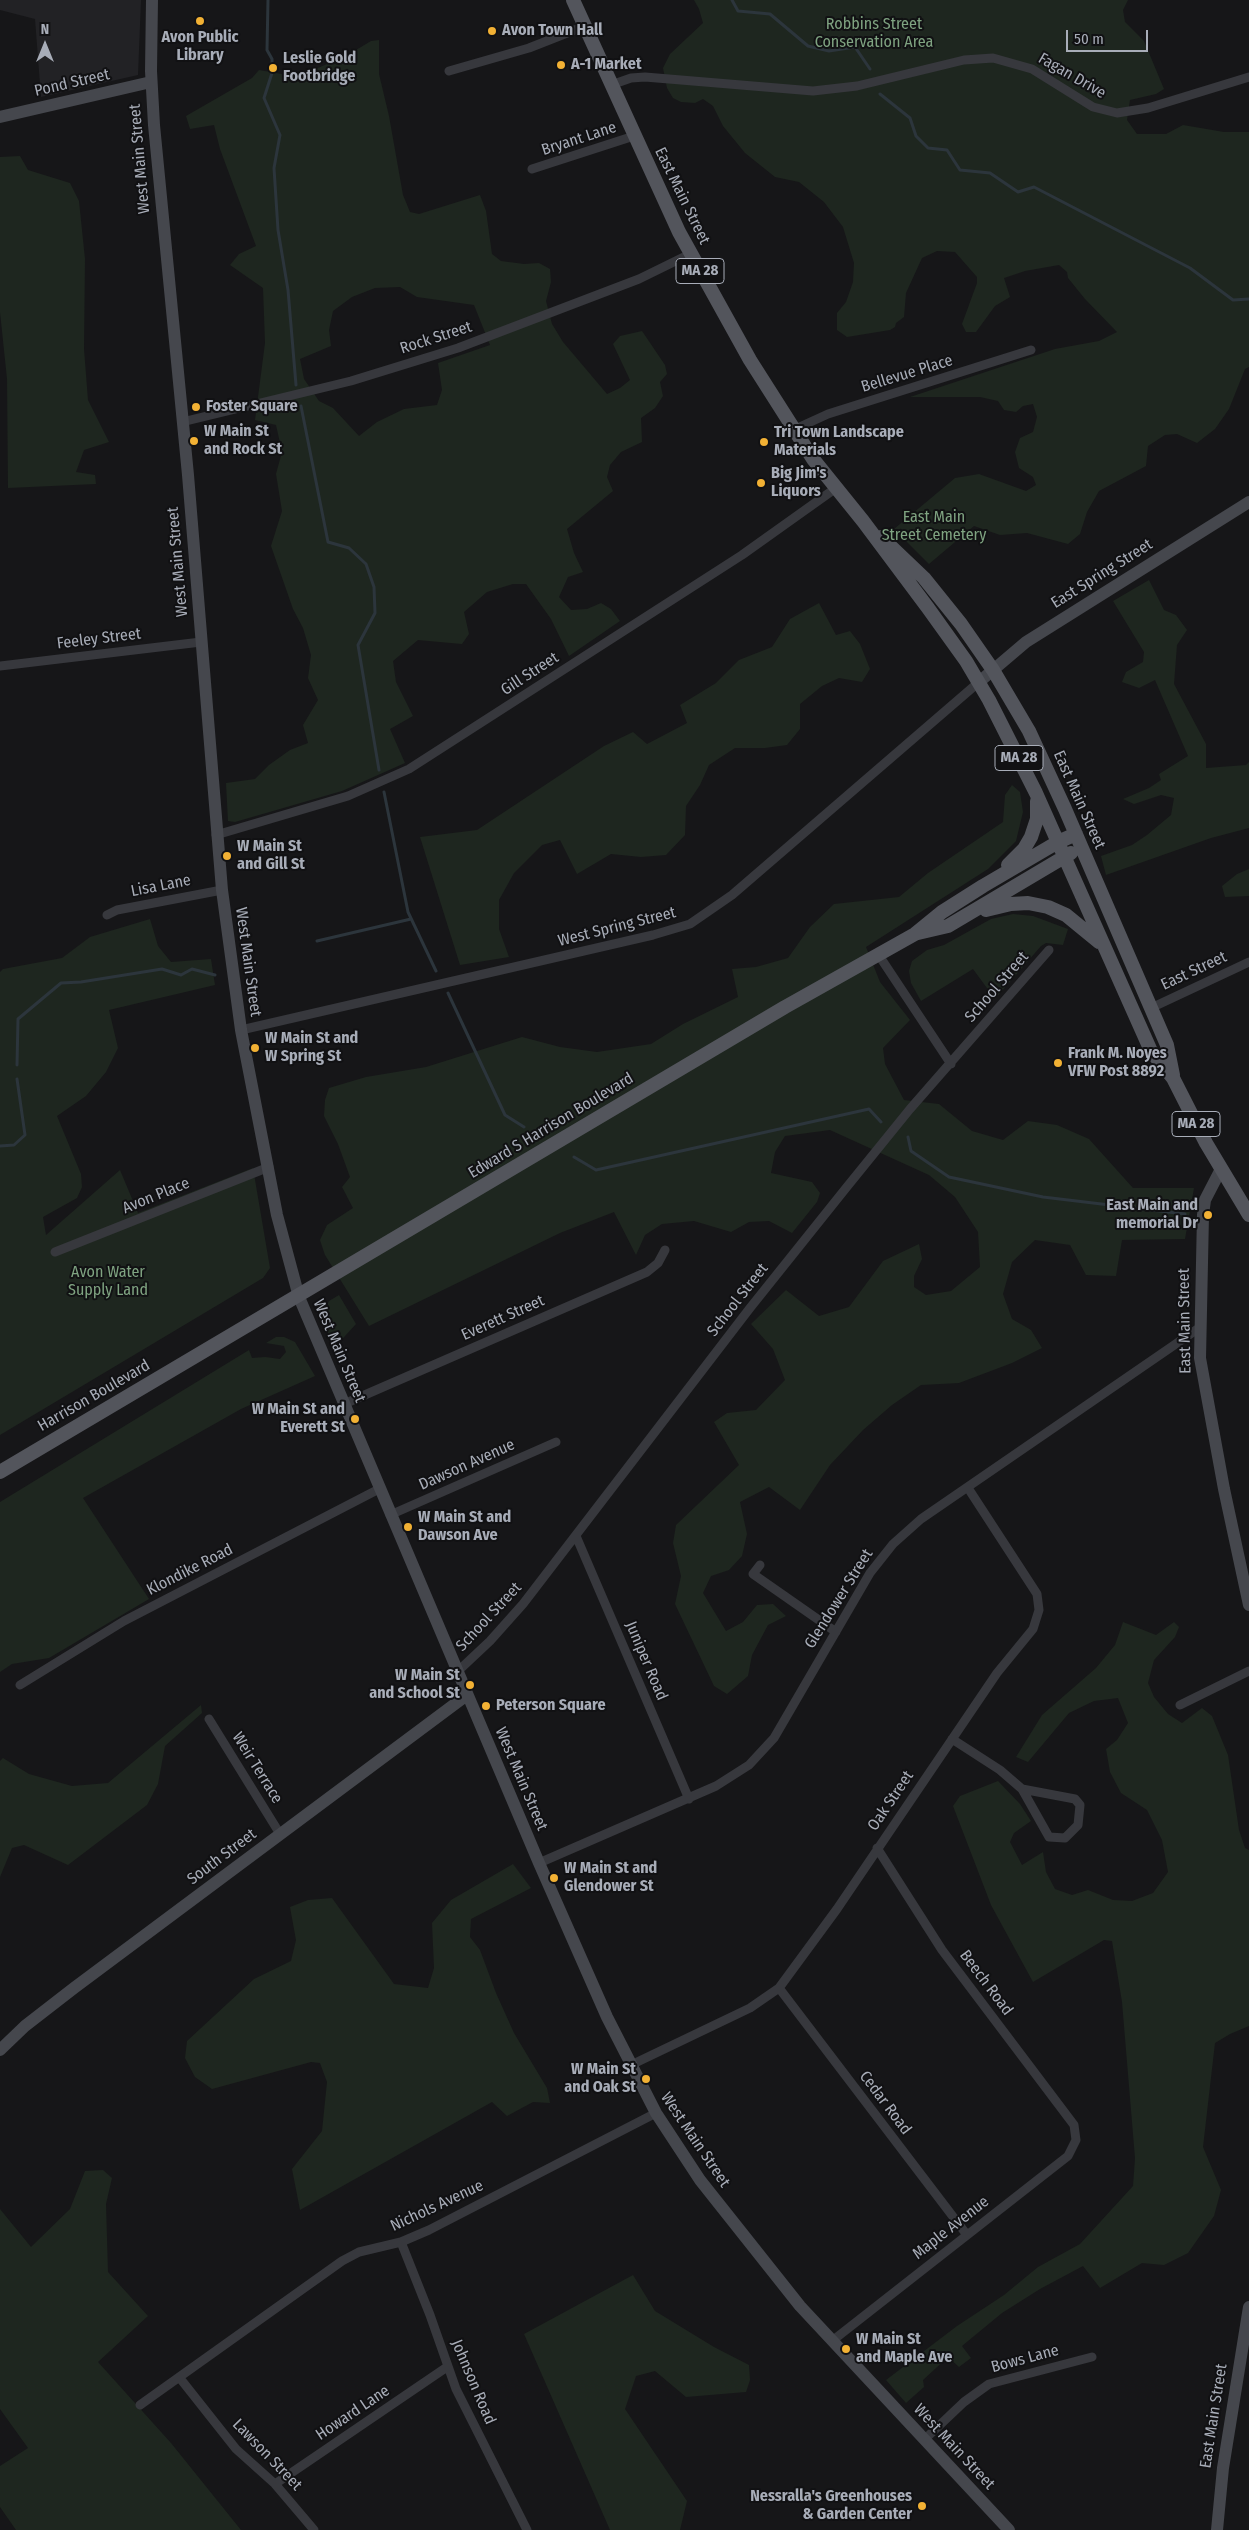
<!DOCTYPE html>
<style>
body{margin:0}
#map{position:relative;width:1249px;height:2530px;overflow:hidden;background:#161618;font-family:"Fira Sans Condensed",sans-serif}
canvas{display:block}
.north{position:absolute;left:20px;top:20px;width:50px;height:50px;-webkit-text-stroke:4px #111113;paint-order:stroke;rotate:0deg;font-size:14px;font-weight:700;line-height:20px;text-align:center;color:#a8adb8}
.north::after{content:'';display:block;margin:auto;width:18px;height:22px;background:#a8adb8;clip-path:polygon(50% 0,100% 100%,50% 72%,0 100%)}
.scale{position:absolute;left:1066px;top:30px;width:82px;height:22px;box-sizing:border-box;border:2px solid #a8adb8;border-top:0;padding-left:6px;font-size:15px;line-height:18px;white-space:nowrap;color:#a8adb8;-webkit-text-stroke:4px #111113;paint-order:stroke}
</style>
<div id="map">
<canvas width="1249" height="2530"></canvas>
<div class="north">N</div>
<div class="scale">50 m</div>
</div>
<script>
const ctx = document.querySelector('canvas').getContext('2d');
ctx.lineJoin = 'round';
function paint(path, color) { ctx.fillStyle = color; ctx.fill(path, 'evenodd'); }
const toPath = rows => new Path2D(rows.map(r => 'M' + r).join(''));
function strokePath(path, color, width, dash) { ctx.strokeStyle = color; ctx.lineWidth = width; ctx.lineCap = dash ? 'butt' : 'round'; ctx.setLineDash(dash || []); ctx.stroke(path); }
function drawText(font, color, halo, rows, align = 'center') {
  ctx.font = font + ' "Fira Sans Condensed",sans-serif'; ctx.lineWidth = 4; ctx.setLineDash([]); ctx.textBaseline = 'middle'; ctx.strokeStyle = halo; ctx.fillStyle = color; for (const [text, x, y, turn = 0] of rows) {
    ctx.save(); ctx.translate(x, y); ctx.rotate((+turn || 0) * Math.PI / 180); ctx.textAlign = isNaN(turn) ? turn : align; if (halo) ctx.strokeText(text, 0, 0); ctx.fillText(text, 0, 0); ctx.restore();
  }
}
const built = toPath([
 [0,0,141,0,138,75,41,97,35,19,0,10]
]);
const green = toPath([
 [694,0,1128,0,1123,10,1125,22,1144,41,1164,89,1156,94,1130,100,1127,120,1137,134,1166,134,1183,125,1224,132,1249,132,1249,367,1245,369,1229,409,1215,429,1197,443,1177,434,1165,435,1148,446,1146,466,1099,491,1087,512,1080,534,1068,544,1027,533,1000,535,974,526,929,564,894,529,955,478,979,474,1026,491,1036,485,1033,477,1019,468,1015,452,1020,438,1033,432,1037,417,1033,404,1023,406,1016,412,1004,410,998,401,980,397,910,397,1055,349,1099,341,1117,332,1085,299,1068,278,1067,272,1059,265,1025,271,1004,278,1010,297,995,306,976,332,966,332,962,324,977,283,977,277,955,252,937,251,922,258,906,293,904,317,896,323,895,327,890,330,847,337,837,330,837,313,846,302,853,282,854,263,843,227,824,202,799,182,775,177,745,153,723,126,713,106,703,99,695,103,681,102,673,98,667,88,663,68,670,54,703,23,699,9],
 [379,40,379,74,389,116,403,195,410,212,419,214,480,195,486,211,492,254,501,261,524,264,539,263,550,269,551,282,546,301,552,324,563,342,607,394,620,388,630,380,613,344,620,336,642,331,665,365,667,374,660,382,663,396,655,408,641,418,642,442,621,452,610,465,607,477,613,491,567,529,574,553,583,572,568,577,559,597,571,610,587,609,601,603,611,609,620,621,569,656,551,619,526,584,513,584,487,592,464,612,469,634,462,644,418,640,393,661,396,682,413,716,390,729,405,763,342,791,235,822,228,821,226,783,255,779,269,765,290,750,308,743,303,725,318,700,308,678,311,655,303,628,293,609,271,546,282,511,276,474,282,452,276,425,255,420,265,343,263,288,230,265,239,254,256,246,220,149,214,125,190,129,186,116,252,78,259,70,293,76,306,73,346,56,371,41],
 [400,287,417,297,474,305,490,345,438,363,442,390,437,405,404,409,377,422,359,436,333,408,319,401,304,379,300,359,331,346,329,330,333,311,352,297,375,288],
 [20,156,28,170,70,183,79,201,85,259,84,349,88,400,109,442,84,450,76,472,95,475,96,484,8,488,7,379,0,312,0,157],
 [1149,580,1164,610,1176,615,1187,630,1177,645,1174,684,1206,744,1206,768,1246,765,1249,762,1249,828,1211,838,1106,875,1101,856,1132,845,1147,835,1171,815,1174,798,1161,795,1134,804,1123,799,1149,788,1161,780,1159,774,1188,756,1155,680,1139,688,1122,682,1126,672,1143,662,1144,652,1113,601],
 [819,603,836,635,850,631,860,644,870,669,862,682,839,678,822,686,800,704,800,729,787,745,765,748,735,748,709,765,700,785,686,806,685,835,666,855,641,857,611,854,577,874,560,840,542,845,514,873,499,900,499,929,509,957,460,965,420,837,477,830,604,746,633,732,647,744,687,723,680,705,716,683,739,660,772,647,790,619],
 [1012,785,1020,792,1023,812,1016,841,988,869,866,947,880,982,910,1020,883,1048,885,1064,904,1100,939,1104,972,1131,1003,1140,1028,1121,1057,1125,1089,1139,1133,1188,1194,1188,1185,1239,1122,1240,1116,1276,1086,1275,1070,1245,1035,1240,1012,1262,1003,1294,1012,1319,1031,1330,1042,1348,1012,1363,959,1383,921,1385,892,1405,863,1430,830,1465,800,1510,769,1487,740,1502,747,1534,742,1556,729,1570,711,1576,703,1593,726,1631,743,1622,757,1605,773,1604,786,1616,768,1625,752,1655,748,1676,727,1694,714,1686,675,1604,681,1576,673,1543,676,1525,739,1465,714,1422,727,1413,756,1410,785,1380,773,1349,751,1324,786,1290,819,1316,849,1307,883,1261,919,1244,922,1259,914,1276,914,1287,926,1295,951,1291,980,1267,978,1232,955,1197,929,1175,830,1130,785,1136,775,1152,771,1173,812,1182,820,1193,817,1202,792,1233,769,1221,749,1222,731,1232,694,1221,662,1224,645,1235,636,1255,614,1212,560,1233,369,1326,325,1255,320,1240,327,1225,353,1208,342,1187,350,1177,338,1144,324,1116,325,1100,329,1088,366,1077,426,1067,522,1037,560,1047,597,1052,651,1044,683,1024,738,997,732,969,756,967,788,958,810,927,834,904,899,897,928,873,1003,822,1005,795],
 [1249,869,1249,896,1225,897,1222,886,1237,874],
 [1013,914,1033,916,1068,929,1063,945,1046,943,1041,946,995,999,973,969,921,1001,911,983,909,971,912,961,927,950,944,945,991,919],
 [150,919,158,946,171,962,211,959,215,985,109,1010,118,1048,106,1072,86,1096,57,1116,81,1174,82,1187,77,1198,43,1217,46,1235,120,1170,138,1213,253,1168,270,1268,263,1278,0,1435,0,972,3,969,62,958,90,937],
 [339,1295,356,1324,334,1348,324,1322,323,1312,329,1301],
 [276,1337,284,1337,295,1342,315,1376,241,1409,83,1498,149,1599,49,1658,12,1664,0,1672,0,1502,249,1350,252,1358,265,1357,280,1359,286,1352,284,1346,266,1343],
 [1123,1622,1156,1635,1174,1622,1179,1627,1175,1637,1154,1660,1148,1683,1154,1697,1168,1714,1182,1723,1202,1708,1212,1716,1228,1755,1239,1830,1245,1848,1249,1850,1249,2026,1230,2034,1215,2043,1203,2147,1221,2190,1214,2216,1188,2253,1164,2265,1142,2263,1100,2288,1083,2266,1040,2289,1002,2313,962,2346,971,2358,959,2367,948,2357,923,2380,924,2387,906,2403,886,2380,957,2326,1004,2295,1038,2267,1080,2244,1133,2186,1135,2158,1122,2002,1112,1941,1104,1940,1033,1982,991,1905,953,1806,960,1796,998,1781,1020,1804,1031,1821,1014,1833,1010,1842,1022,1865,1043,1852,1046,1872,1055,1889,1072,1895,1088,1890,1113,1900,1132,1901,1153,1893,1168,1872,1162,1840,1147,1810,1121,1793,1110,1772,1106,1749,1117,1740,1128,1723,1118,1698,1094,1701,1069,1713,1028,1762,1016,1757,1042,1715,1096,1668,1115,1645],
 [201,1705,202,1713,165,1746,158,1784,147,1805,68,1865,24,1845,12,1848,0,1877,0,1761,3,1758,29,1774,72,1786,108,1783],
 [513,1864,531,1888,471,1919,470,1937,480,1950,496,1993,514,2033,547,2088,550,2103,533,2102,507,2116,492,2102,300,2210,292,2169,322,2131,327,2082,320,2063,311,2062,212,2089,195,2077,185,2058,187,2041,254,1979,291,1961,296,1940,290,1907,308,1900,332,1898,394,1984,428,1988,434,1968,432,1923,451,1900],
 [103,2170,112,2178,106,2204,108,2272,148,2316,98,2362,171,2443,241,2530,16,2530,0,2507,0,2466,28,2448,0,2409,0,2209,31,2247,70,2209,85,2171],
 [633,2275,655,2311,714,2347,749,2365,750,2380,746,2392,686,2397,655,2371,636,2376,625,2409,687,2501,680,2530,610,2530,524,2334]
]);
const stream = toPath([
 [268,0,267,50,272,59,272,73,264,98,280,135,274,168,278,230,288,290,296,385],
 [732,0,738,11,770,14,808,46,829,51,855,47,870,69],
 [880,94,910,118,916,136,928,148,947,150,960,170,990,173,1018,192,1034,187,1190,268,1233,300,1249,299],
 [301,406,328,542,349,548,366,564,374,587,375,613,358,645,379,770],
 [384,792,408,912,436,971],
 [317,941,411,919],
 [448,993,505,1115,524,1127],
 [17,1065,18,1019,61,983,81,982,162,969,181,975,192,969,215,975],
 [908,1137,911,1151,949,1177,1043,1197,1185,1214],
 [0,1146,14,1145,25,1135,17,1079],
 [574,1157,596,1170,869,1109,881,1122]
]);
const street = toPath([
 [449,71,529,48,585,26],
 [611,85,631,78,645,77,813,91,857,86,964,60,993,58,1032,69,1093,107,1117,113,1148,108,1249,77],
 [532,169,634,136],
 [182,422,351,381,458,348,639,279,690,254],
 [793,430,828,414,1031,350],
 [0,666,201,642],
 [216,835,348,796,409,769,742,555,836,488],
 [107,915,117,910,222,890],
 [878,954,951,1064],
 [1151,1008,1249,962],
 [241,1030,653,935,690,924,732,895,979,682],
 [55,1252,269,1167],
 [344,1404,647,1272,658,1263,665,1250],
 [390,1515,556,1442],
 [576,1536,689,1799],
 [760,1565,753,1574,836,1632],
 [457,1672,490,1641,523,1604,750,1308,846,1188,910,1109,1049,950],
 [20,1685,124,1621,379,1489],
 [1180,1705,1249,1671],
 [209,1719,280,1834],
 [952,1739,1000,1770,1022,1789,1049,1837,1065,1838,1078,1825,1080,1805,1075,1799,1022,1789],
 [539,1863,716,1786,749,1765,774,1738,870,1573,893,1544,921,1519,1199,1328],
 [779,1988,967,2235],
 [631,2065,750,2008,779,1988,837,1909,997,1673,1033,1629,1039,1610,1037,1594,968,1488],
 [401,2242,430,2315,456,2389,527,2530],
 [832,2341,1068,2156,1076,2140,1074,2125,942,1950,877,1848],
 [179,2377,236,2449,275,2484,314,2530],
 [140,2405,342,2261,359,2252,401,2242,429,2230,656,2113],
 [925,2439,964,2402,989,2384,1092,2357],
 [275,2484,447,2367]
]);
const secondary = toPath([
 [152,0,151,71,154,125,188,475,222,890,241,1030,277,1215,299,1297,539,1863,607,2017,656,2113,700,2180,800,2306,1009,2530],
 [0,117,151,82],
 [979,682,1026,642,1249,502],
 [1221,1169,1205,1200,1203,1215,1200,1358,1224,1489,1249,1605],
 [0,2050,25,2026,74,1988,467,1695],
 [1217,2530,1223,2468,1249,2307]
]);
const primary = toPath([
 [573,0,679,232,750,360,813,459,863,521,928,608,966,661,989,700,1036,793,1151,1051,1173,1078,1206,1143,1249,1215],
 [881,537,924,578,961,624,993,670,1029,731,1065,809,1167,1045,1173,1075],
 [1008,865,1024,849,1031,837,1037,819,1037,801],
 [986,910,1011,904,1028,903,1048,907,1066,915,1099,942],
 [918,933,948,926,1071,853],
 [0,1472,785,1007,915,934,942,912,983,886,1058,842,1076,834]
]);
const markers = [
 [200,21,5,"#f2b134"],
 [492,31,5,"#f2b134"],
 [561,65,5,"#f2b134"],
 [273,68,5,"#f2b134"],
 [196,407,5,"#f2b134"],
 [194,441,5,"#f2b134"],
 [764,442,5,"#f2b134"],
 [761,483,5,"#f2b134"],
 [227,856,5,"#f2b134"],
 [255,1048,5,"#f2b134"],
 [1058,1063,5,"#f2b134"],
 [1208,1215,5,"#f2b134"],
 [355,1419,5,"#f2b134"],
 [408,1527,5,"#f2b134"],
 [470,1685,5,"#f2b134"],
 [486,1706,5,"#f2b134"],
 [554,1878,5,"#f2b134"],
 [646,2079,5,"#f2b134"],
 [846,2349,5,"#f2b134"],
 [922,2506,5,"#f2b134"]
];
const shields = [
 [700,271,48],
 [1019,758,48],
 [1196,1124,48]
];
const shieldNames = [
 ["MA 28",700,271],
 ["MA 28",1019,758],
 ["MA 28",1196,1124]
];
const parkNames = [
 ["Robbins Street",874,25],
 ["Conservation Area",874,43],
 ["East Main",934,518],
 ["Street Cemetery",934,536],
 ["Avon Water",108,1273],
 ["Supply Land",108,1291]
];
const poiNames = [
 ["Avon Town Hall",502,31],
 ["Avon Public",200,38,"center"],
 ["Library",200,56,"center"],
 ["Leslie Gold",283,59],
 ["Footbridge",283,77],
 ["A-1 Market",571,65],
 ["Foster Square",206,407],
 ["W Main St",204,432],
 ["and Rock St",204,450],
 ["Tri Town Landscape",774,433],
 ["Materials",774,451],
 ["Big Jim's",771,474],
 ["Liquors",771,492],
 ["W Main St",237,847],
 ["and Gill St",237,865],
 ["W Main St and",265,1039],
 ["W Spring St",265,1057],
 ["Frank M. Noyes",1068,1054],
 ["VFW Post 8892",1068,1072],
 ["East Main and",1198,1206,"right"],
 ["memorial Dr",1198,1224,"right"],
 ["W Main St and",345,1410,"right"],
 ["Everett St",345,1428,"right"],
 ["W Main St and",418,1518],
 ["Dawson Ave",418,1536],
 ["W Main St",460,1676,"right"],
 ["and School St",460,1694,"right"],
 ["Peterson Square",496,1706],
 ["W Main St and",564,1869],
 ["Glendower St",564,1887],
 ["W Main St",636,2070,"right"],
 ["and Oak St",636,2088,"right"],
 ["W Main St",856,2340],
 ["and Maple Ave",856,2358],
 ["Nessralla's Greenhouses",912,2497,"right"],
 ["& Garden Center",912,2515,"right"]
];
const streetNames = [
 ["Fagan Drive",1072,76,30],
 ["Pond Street",72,83,-13],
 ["Bryant Lane",579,139,-18],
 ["West Main Street",140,159,-95],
 ["East Main Street",682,196,64],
 ["Rock Street",436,338,-18],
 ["Bellevue Place",907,374,-17],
 ["West Main Street",178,562,-95],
 ["East Spring Street",1102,574,-32],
 ["Feeley Street",99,639,-7],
 ["Gill Street",530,674,-33],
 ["East Main Street",1079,800,66],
 ["Lisa Lane",161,886,-11],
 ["West Spring Street",617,927,-14],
 ["West Main Street",248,962,82],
 ["East Street",1194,971,-25],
 ["School Street",997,987,-49],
 ["Edward S Harrison Boulevard",551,1126,-31],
 ["Avon Place",156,1196,-22],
 ["School Street",738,1300,-52],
 ["Everett Street",503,1318,-24],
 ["East Main Street",1185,1321,-91],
 ["West Main Street",339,1351,67],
 ["Harrison Boulevard",94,1396,-30],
 ["Dawson Avenue",467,1465,-24],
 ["Klondike Road",190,1570,-27],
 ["Glendower Street",839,1599,-58],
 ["School Street",489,1617,-47],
 ["Juniper Road",646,1661,67],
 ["Weir Terrace",257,1768,58],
 ["West Main Street",521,1779,67],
 ["Oak Street",891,1801,-56],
 ["South Street",222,1857,-37],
 ["Beech Road",986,1983,53],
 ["Cedar Road",885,2103,53],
 ["West Main Street",695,2140,56],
 ["Nichols Avenue",437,2206,-25],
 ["Maple Avenue",951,2228,-38],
 ["Bows Lane",1025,2359,-15],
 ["Johnson Road",473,2382,67],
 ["Howard Lane",353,2413,-34],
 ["East Main Street",1214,2416,-81],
 ["West Main Street",954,2447,47],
 ["Lawson Street",267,2455,46]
];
paint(built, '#222225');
paint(green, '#1e261f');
strokePath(stream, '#2c353c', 3);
strokePath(street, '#37383d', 9);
strokePath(secondary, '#45474d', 12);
strokePath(primary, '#53555c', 14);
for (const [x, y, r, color] of markers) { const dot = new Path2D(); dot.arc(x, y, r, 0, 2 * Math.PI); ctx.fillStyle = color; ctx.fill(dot); strokePath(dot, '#111113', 2); }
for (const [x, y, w] of shields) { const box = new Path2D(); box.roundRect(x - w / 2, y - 12.5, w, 25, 4); ctx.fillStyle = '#111113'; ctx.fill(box); strokePath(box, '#a8adb8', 1); }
drawText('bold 15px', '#a8adb8', null, shieldNames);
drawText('16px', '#7fa381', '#111113', parkNames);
drawText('bold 16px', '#a8adb8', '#111113', poiNames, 'left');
drawText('16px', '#a8adb8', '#111113', streetNames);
</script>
